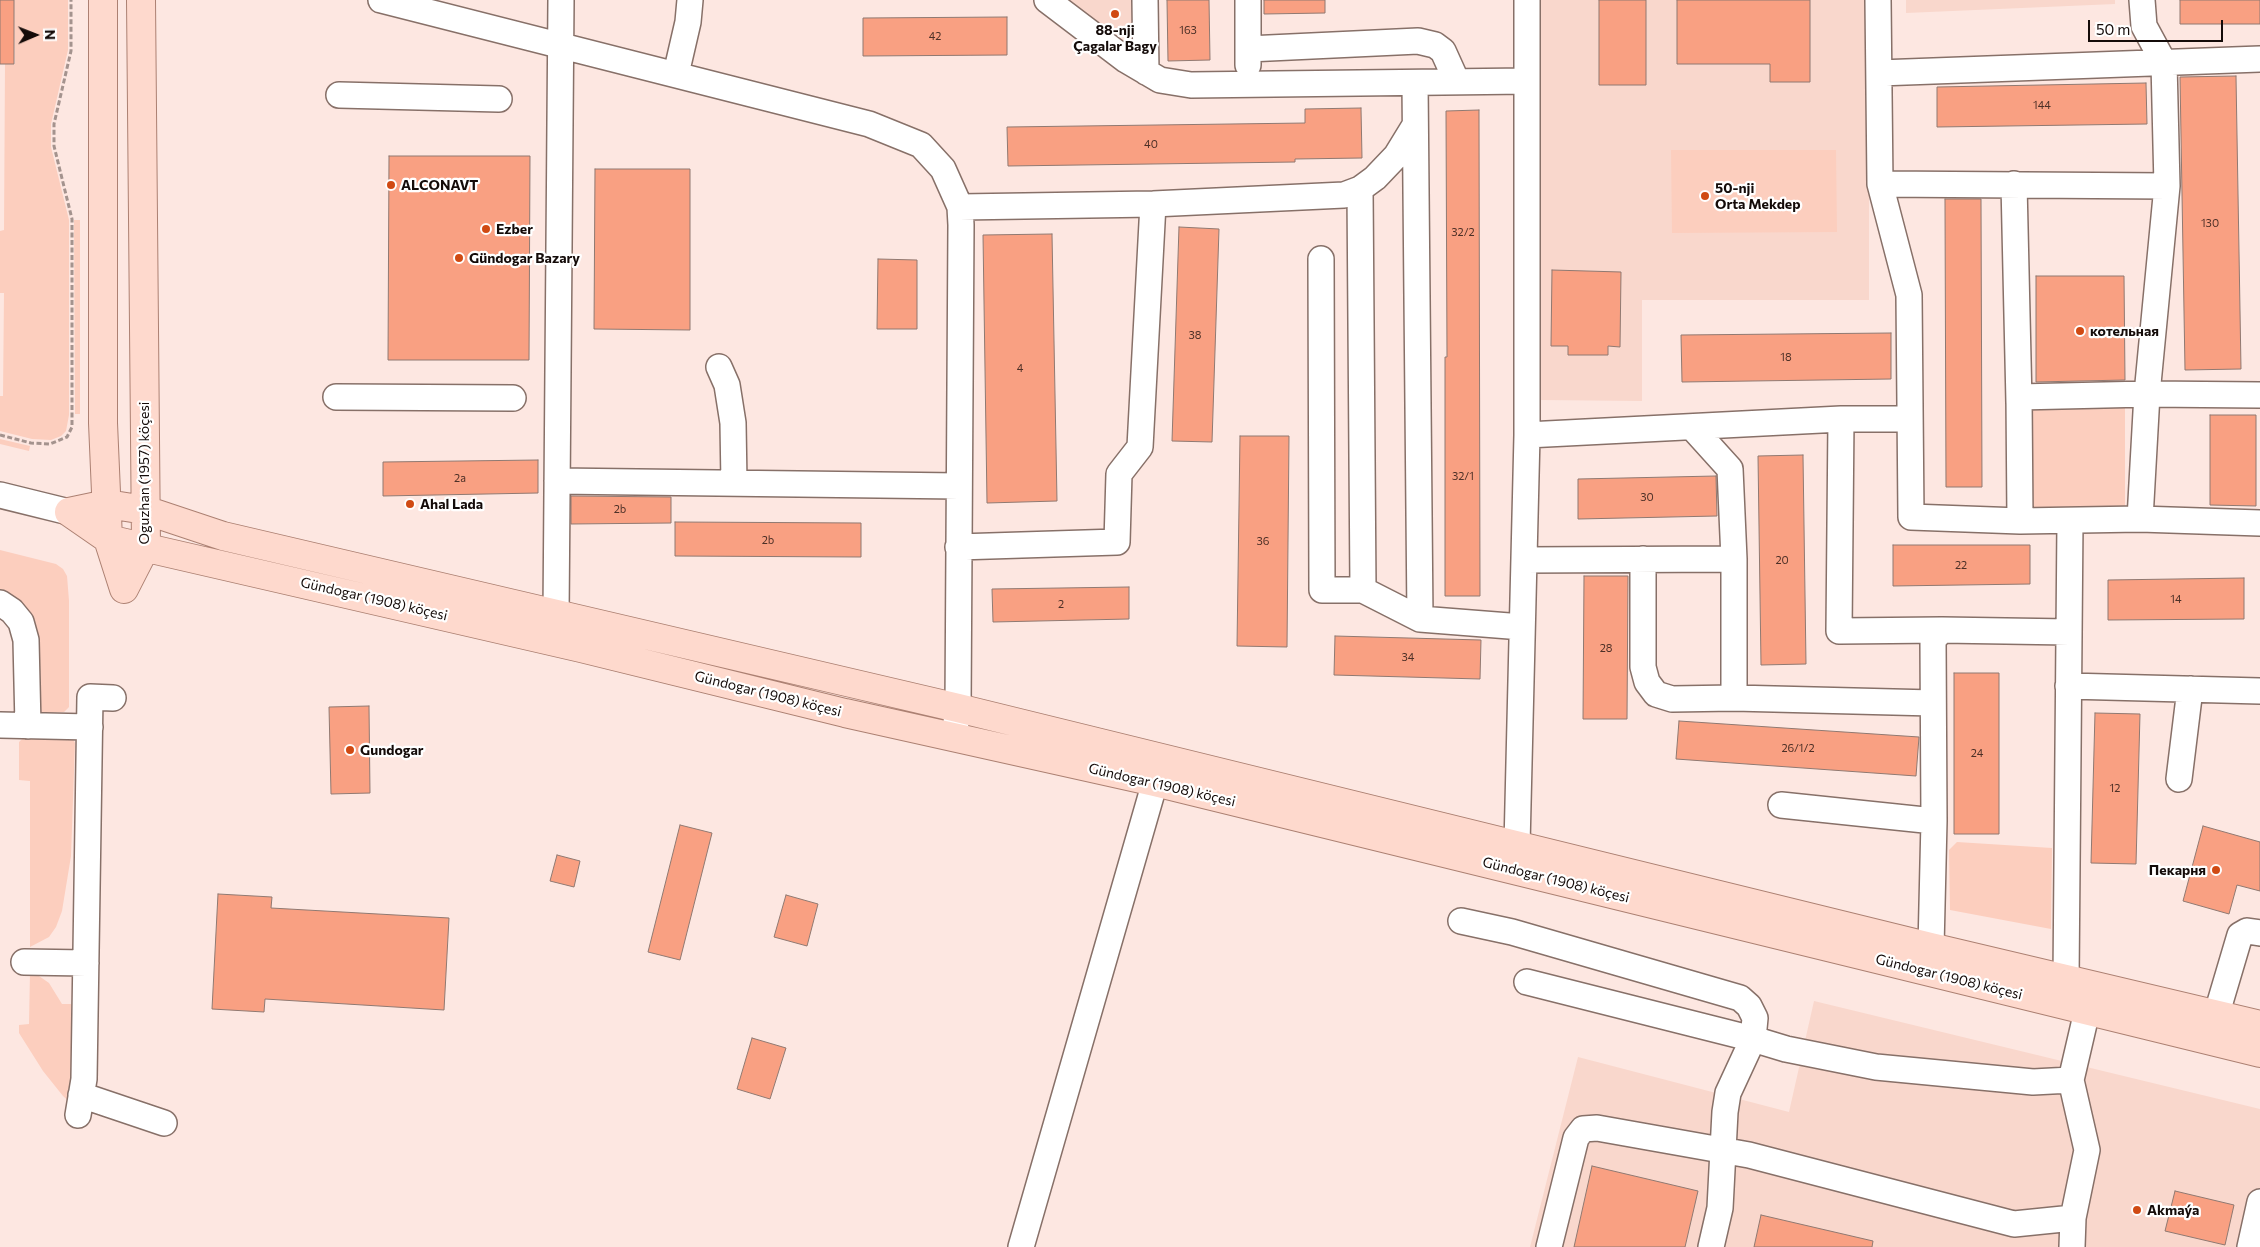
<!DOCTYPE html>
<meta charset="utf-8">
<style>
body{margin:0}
#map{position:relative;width:2260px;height:1247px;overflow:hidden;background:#fde7e1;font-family:Commissioner,sans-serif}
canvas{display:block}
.north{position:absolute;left:10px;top:10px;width:50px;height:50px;-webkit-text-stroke:4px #fff;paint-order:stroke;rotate:89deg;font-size:14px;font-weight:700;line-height:20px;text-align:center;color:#140b09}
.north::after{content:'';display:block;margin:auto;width:18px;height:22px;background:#140b09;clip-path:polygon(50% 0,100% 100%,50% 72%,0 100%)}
.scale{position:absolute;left:2088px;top:20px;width:135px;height:22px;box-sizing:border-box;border:2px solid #140b09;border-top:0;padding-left:6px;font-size:15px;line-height:18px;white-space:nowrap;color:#140b09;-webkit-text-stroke:4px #fff;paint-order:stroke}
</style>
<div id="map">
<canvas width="2260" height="1247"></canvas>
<div class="north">N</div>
<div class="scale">50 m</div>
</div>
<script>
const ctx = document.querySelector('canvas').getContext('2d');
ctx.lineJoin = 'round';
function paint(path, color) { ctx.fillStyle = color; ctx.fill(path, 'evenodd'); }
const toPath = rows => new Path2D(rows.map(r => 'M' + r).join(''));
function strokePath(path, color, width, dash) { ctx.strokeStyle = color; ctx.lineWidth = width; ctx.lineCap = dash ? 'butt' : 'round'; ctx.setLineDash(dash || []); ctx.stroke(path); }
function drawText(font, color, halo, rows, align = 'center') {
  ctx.font = font + ' Commissioner,sans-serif'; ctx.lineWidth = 4.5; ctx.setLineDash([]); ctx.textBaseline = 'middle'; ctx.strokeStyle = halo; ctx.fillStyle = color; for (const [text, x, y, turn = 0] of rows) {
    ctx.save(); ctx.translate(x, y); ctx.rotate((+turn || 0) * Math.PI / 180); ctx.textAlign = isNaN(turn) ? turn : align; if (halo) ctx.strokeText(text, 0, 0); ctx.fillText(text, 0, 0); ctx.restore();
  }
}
const built = toPath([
 [1063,0,1148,0,1148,29,1101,29],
 [1541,0,1869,0,1869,300,1642,300,1642,401,1541,400],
 [1906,0,2115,0,2115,4,1906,13],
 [1814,1001,2260,1109,2260,1247,1530,1247,1578,1057,1789,1112]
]);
const green = toPath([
 [14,0,68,0,68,50,51,124,51,147,69,220,69,415,66,431,61,436,51,440,32,439,0,431,0,396,3,396,4,293,0,293,0,231,4,230,5,64,15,64],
 [1671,150,1836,150,1837,232,1672,233],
 [74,220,80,220,80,414,75,414],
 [2029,404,2125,404,2125,513,2031,511],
 [0,439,30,446,29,451,0,444],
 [0,550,56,564,63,569,67,576,69,601,69,707,64,712,40,713,39,711,39,639,37,628,21,604,0,590],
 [24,737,73,739,75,743,71,856,62,911,56,927,49,937,30,947,30,781,19,780,19,742],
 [1957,842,2052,848,2051,929,1950,910,1949,850],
 [30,973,39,976,49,983,62,1004,71,1004,73,1105,63,1096,43,1071,19,1033,19,1025,29,1024]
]);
const building = toPath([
 [0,0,14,0,14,64,0,64,0,0],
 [1167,0,1209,0,1210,60,1168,61,1167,0],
 [1264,0,1325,0,1325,13,1264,14,1264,0],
 [1599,0,1646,0,1646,85,1599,85,1599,0],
 [1677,0,1810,0,1810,82,1770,82,1770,64,1677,64,1677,0],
 [2180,0,2260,0,2260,24,2180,24,2180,0],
 [1007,17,1007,55,863,56,863,18,1007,17],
 [2236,76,2241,369,2185,370,2180,77,2236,76],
 [2146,83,2147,124,1937,127,1937,87,2146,83],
 [1361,108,1362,158,1295,159,1295,162,1008,166,1007,127,1305,123,1305,109,1361,108],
 [1479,110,1480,596,1445,596,1445,357,1447,357,1446,111,1479,110],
 [389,156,530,156,529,360,388,360,389,156],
 [595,169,690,169,690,330,594,329,595,169],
 [1945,199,1981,199,1982,487,1946,487,1945,199],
 [1179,227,1219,229,1212,442,1172,441,1179,227],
 [1052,234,1057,501,987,503,983,235,1052,234],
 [878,259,917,260,917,329,877,329,878,259],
 [1552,270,1621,272,1620,347,1608,346,1608,355,1568,355,1568,346,1551,346,1552,270],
 [2036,276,2124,276,2125,380,2036,382,2036,276],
 [1891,333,1891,379,1682,382,1681,335,1891,333],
 [2210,415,2256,415,2256,506,2210,505,2210,415],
 [1240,436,1289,436,1287,647,1237,646,1240,436],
 [1803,455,1806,664,1761,665,1758,456,1803,455],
 [538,460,538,493,383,496,383,462,538,460],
 [1716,476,1717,516,1578,519,1578,479,1716,476],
 [571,496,671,497,671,523,571,524,571,496],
 [675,522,861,523,861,557,675,556,675,522],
 [1893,545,2030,545,2030,584,1893,586,1893,545],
 [1584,576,1628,576,1627,719,1583,719,1584,576],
 [2244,578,2244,619,2108,620,2108,580,2244,578],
 [1129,587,1129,619,993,622,992,589,1129,587],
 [1335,636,1481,640,1480,679,1334,675,1335,636],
 [1954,673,1999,673,1999,834,1954,834,1954,673],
 [369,706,370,793,331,794,329,707,369,706],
 [2095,713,2140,714,2136,864,2091,863,2095,713],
 [1679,721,1919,737,1916,776,1676,759,1679,721],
 [680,825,712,833,680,960,648,952,680,825],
 [2203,826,2260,842,2260,891,2237,885,2229,914,2183,901,2203,826],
 [557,855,580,861,574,887,550,881,557,855],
 [218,894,272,897,271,908,449,918,444,1010,265,999,264,1012,212,1009,218,894],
 [786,895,818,904,807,946,774,937,786,895],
 [752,1038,786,1048,770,1099,737,1089,752,1038],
 [1592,1166,1698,1191,1685,1247,1574,1247,1592,1166],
 [2175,1191,2234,1205,2225,1245,2165,1231,2175,1191],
 [1761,1215,1873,1241,1872,1247,1754,1247,1761,1215]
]);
const path = toPath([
 [0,435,31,443,50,444,67,437,72,427,72,219,54,146,54,124,71,51,71,0]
]);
const minor = toPath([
 [381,0,869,124,921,145,943,169,960,207,961,225,958,708,954,737],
 [1047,0,1126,60,1160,80,1191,85,1527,81],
 [1145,0,1146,72],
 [1878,0,1880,184,1909,295,1911,517,2020,521],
 [2142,0,2144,26,2164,63,2167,186,2147,394,2260,395],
 [1248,49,1418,41,1435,45,1443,51,1457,82],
 [1248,65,1248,0],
 [1879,73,2260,59],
 [676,74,688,22,690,0],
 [1415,83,1420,619],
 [339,95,499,99],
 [1880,184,2167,186],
 [2014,184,2019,403],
 [1360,189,1363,590],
 [960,207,1153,204,1344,195,1360,189,1375,178,1396,156,1415,125],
 [1321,259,1322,590,1363,590,1420,619,1522,627],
 [719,367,727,385,733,423,734,483],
 [336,397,513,398],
 [1910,419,1841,419,1839,631,1942,630],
 [1692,427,1730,469,1734,559],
 [1527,435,1841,419],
 [557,481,959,486],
 [0,495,69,512],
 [2140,519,2020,521,2019,397,2147,394,2140,519,2260,523],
 [958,547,1117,542,1119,474,1140,447,1153,204],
 [1643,559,1643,667,1647,682,1656,694,1672,699,1734,698],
 [1524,560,1734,559,1734,698,1933,703],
 [0,603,12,611,21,622,26,640,28,726],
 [556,615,561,0],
 [2068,686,2260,691],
 [0,725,90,727],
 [2179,779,2190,689],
 [1781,805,1934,821],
 [1517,845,1527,435,1527,0],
 [1461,921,1512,932,1740,998,1749,1006,1755,1018,1753,1039,1786,1049,1876,1067,2033,1082,2071,1080],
 [1931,947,1934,821,1933,640,1942,630,2069,632],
 [24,962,86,963],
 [2066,980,2070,521],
 [1527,982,1753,1039,1728,1093,1725,1112,1720,1208,1711,1247],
 [2216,1016,2240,935,2247,931,2260,933],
 [81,1095,164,1123],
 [78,1115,84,1079,90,697,113,698],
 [1021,1247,1155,782],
 [1549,1247,1576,1138,1583,1129,1597,1128,1749,1155,2014,1224,2073,1218],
 [2072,1247,2073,1218,2087,1150,2071,1080,2087,1011],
 [2250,1247,2260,1202]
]);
const major = toPath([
 [103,0,103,423,108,539,124,589],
 [69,512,108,539,581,648,845,713,1155,782,2260,1053],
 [69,512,107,504,145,510,223,536,958,708,1931,947,2260,1025],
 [124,589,146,546,141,0]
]);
const markers = [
 [1115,14,5,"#d04a13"],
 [391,185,5,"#d04a13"],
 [1705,196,5,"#d04a13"],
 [486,229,5,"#d04a13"],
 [459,258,5,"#d04a13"],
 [2080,331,5,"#d04a13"],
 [410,504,5,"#d04a13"],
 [350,750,5,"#d04a13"],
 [2216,870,5,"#d04a13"],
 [2137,1210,5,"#d04a13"]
];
const numberNames = [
 ["163",1188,30],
 ["42",935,36],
 ["144",2042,105],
 ["40",1151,144],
 ["130",2210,223],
 ["32/2",1463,232],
 ["38",1195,335],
 ["18",1786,357],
 ["4",1020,368],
 ["32/1",1463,476],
 ["2a",460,478],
 ["30",1647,497],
 ["2b",620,509],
 ["2b",768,540],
 ["36",1263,541],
 ["20",1782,560],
 ["22",1961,565],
 ["14",2176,599],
 ["2",1061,604],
 ["28",1606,648],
 ["34",1408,657],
 ["26/1/2",1798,748],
 ["24",1977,753],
 ["12",2115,788]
];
const poiNames = [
 ["88-nji",1115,30,"center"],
 ["Çagalar Bagy",1115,46,"center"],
 ["ALCONAVT",401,185],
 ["50-nji",1715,188],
 ["Orta Mekdep",1715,204],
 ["Ezber",496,229],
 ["Gündogar Bazary",469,258],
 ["котельная",2090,331],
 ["Ahal Lada",420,504],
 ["Gundogar",360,750],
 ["Пекарня",2206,870,"right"],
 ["Аkmaýa",2147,1210]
];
const streetNames = [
 ["Oguzhan (1957) köçesi",144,473,-90],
 ["Gündogar (1908) köçesi",374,599,13],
 ["Gündogar (1908) köçesi",768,694,14],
 ["Gündogar (1908) köçesi",1162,785,13],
 ["Gündogar (1908) köçesi",1556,880,14],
 ["Gündogar (1908) köçesi",1949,977,14]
];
paint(built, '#f9d7cc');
paint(green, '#fccebe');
paint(building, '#f9a082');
strokePath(building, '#907971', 1);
strokePath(minor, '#877068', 28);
strokePath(major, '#ac8072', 30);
strokePath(path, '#a4938e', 3, [5, 2.5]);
strokePath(minor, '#fff', 25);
strokePath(major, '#fed9cd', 28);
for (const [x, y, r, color] of markers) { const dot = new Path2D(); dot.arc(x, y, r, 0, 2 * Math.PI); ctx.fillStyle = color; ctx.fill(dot); strokePath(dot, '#fff', 2); }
drawText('11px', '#4d3027', null, numberNames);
drawText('bold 14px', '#140b09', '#fff', poiNames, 'left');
drawText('14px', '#140b09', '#fff', streetNames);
</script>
